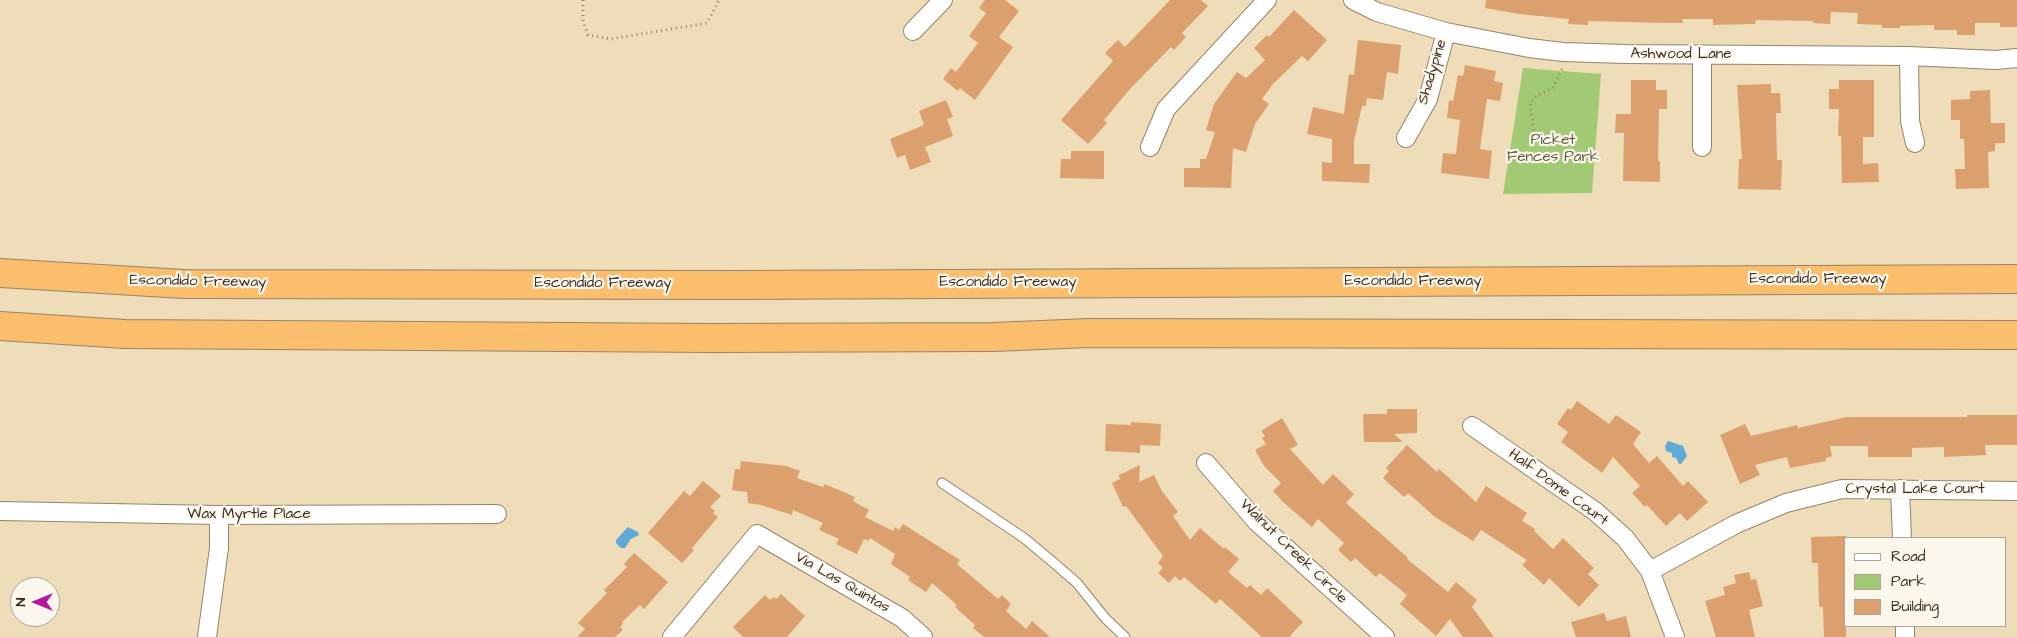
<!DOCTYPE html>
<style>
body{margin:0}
#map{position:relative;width:2017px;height:637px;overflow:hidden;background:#efdcb9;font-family:"Architects Daughter",sans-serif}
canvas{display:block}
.legend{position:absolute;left:1844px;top:537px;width:162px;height:90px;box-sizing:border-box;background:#fbf7ec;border:1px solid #aea59a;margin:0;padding:6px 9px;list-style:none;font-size:15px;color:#3b2a1e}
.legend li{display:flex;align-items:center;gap:10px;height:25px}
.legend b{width:25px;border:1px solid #aea59a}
.north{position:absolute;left:10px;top:577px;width:50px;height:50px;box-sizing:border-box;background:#fbf7ec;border:1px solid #aea59a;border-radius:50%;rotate:270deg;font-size:14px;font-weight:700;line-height:20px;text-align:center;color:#3b2a1e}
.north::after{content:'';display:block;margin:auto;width:18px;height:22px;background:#b5179e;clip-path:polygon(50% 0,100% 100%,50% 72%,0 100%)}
</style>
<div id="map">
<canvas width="2017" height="637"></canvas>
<ul class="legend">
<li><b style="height:6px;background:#fff"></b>Road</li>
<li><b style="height:14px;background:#a2c974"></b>Park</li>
<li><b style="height:14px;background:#dba06e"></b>Building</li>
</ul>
<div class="north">N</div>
</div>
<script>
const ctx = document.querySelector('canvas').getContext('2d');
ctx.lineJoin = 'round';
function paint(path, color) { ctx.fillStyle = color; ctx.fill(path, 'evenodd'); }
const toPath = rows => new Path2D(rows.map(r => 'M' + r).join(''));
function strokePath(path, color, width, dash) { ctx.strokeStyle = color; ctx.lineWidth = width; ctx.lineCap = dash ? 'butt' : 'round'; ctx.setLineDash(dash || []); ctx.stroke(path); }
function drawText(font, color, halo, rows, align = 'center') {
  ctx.font = font + ' "Architects Daughter",sans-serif'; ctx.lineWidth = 4.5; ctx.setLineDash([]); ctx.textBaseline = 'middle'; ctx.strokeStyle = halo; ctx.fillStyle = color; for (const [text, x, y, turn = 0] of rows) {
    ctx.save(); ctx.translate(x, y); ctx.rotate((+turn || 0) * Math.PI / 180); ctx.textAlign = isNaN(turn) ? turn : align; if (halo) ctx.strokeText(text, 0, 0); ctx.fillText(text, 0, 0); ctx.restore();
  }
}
const green = toPath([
 [1523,68,1601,74,1592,193,1503,194]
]);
const water = toPath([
 [1668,441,1683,446,1687,456,1681,464,1679,464,1676,458,1672,457,1672,453,1666,451,1665,446],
 [628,527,638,532,639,535,631,539,625,548,621,548,616,543,616,540]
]);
const building = toPath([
 [985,0,1005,0,1019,11,999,37,1013,47,975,100,960,88,958,91,943,79,951,68,956,72,978,43,969,36,986,13,979,8],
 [1170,0,1201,0,1208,6,1182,33,1186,37,1174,50,1171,47,1130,89,1104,120,1107,123,1088,144,1061,120,1113,61,1105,53,1118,40,1125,47],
 [1486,0,2017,0,2017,27,2000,27,2000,23,1975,23,1975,35,1957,35,1957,30,1934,30,1934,25,1900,26,1900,28,1882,28,1882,25,1857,24,1858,13,1831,12,1830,24,1813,23,1813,21,1756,20,1755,24,1713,25,1713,19,1682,19,1683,23,1665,23,1588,21,1588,25,1568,24,1569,19,1519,14,1485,8],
 [1294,10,1327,40,1308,61,1302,56,1273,84,1262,99,1269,104,1255,124,1246,152,1233,148,1231,188,1184,187,1184,168,1200,168,1200,159,1206,159,1215,132,1206,130,1214,104,1237,72,1246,78,1265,60,1254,48,1267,35,1269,37],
 [1358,40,1401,45,1398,74,1387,72,1383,100,1367,98,1366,106,1362,106,1354,141,1354,164,1370,164,1369,183,1322,181,1322,162,1332,163,1332,139,1307,134,1313,107,1344,114,1349,74,1354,75],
 [1465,65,1496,71,1494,81,1503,83,1500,101,1487,99,1480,149,1492,151,1489,179,1441,173,1443,153,1456,154,1460,120,1447,118,1449,100,1453,101,1458,75,1463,76],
 [1631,80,1656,80,1656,90,1667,90,1667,109,1659,109,1658,161,1660,161,1660,182,1623,181,1624,133,1615,133,1616,114,1631,114],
 [1839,80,1874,80,1874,137,1863,137,1863,164,1878,163,1879,182,1842,183,1841,136,1838,136,1839,109,1829,109,1829,89,1839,89],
 [1771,84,1771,93,1780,93,1781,113,1776,113,1777,160,1782,160,1781,190,1738,189,1739,159,1742,159,1737,85],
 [1990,90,1991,123,2005,123,2005,143,1995,143,1995,151,1988,152,1989,188,1956,189,1955,169,1965,169,1964,139,1960,139,1960,120,1951,120,1951,100,1970,99,1970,91],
 [946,100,953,117,947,119,953,136,925,147,931,162,910,170,905,155,897,158,890,139,924,125,919,111],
 [1071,151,1104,151,1104,179,1060,178,1061,159,1071,159],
 [1577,401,1609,424,1616,415,1641,432,1633,444,1649,463,1657,456,1683,486,1688,481,1708,502,1687,521,1680,513,1666,526,1647,505,1645,507,1632,493,1640,486,1613,457,1602,473,1561,442,1568,432,1557,424,1568,408,1571,410],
 [1387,409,1417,409,1417,433,1394,434,1403,442,1364,442,1363,414,1387,414],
 [1967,415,2017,415,2017,445,1985,445,1986,455,1944,457,1944,447,1912,448,1912,457,1868,457,1868,446,1830,446,1832,456,1826,458,1826,461,1790,468,1787,457,1755,465,1760,475,1740,484,1720,435,1745,424,1751,436,1797,425,1798,428,1847,417,1967,417],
 [1282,418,1298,445,1290,449,1323,485,1333,474,1354,494,1346,503,1408,558,1407,559,1448,592,1456,582,1477,600,1472,607,1494,637,1463,637,1450,619,1436,636,1400,604,1407,595,1380,573,1376,577,1355,558,1351,562,1338,550,1344,543,1318,519,1312,527,1283,502,1273,491,1281,483,1264,466,1255,450,1266,444,1262,438,1265,436,1261,431],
 [1131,422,1161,424,1160,446,1140,445,1140,453,1105,451,1106,424,1131,425],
 [1407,445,1437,472,1439,469,1476,502,1486,486,1527,513,1522,521,1535,529,1534,531,1553,549,1563,538,1594,568,1588,574,1599,585,1579,607,1549,578,1544,585,1522,565,1527,560,1481,530,1473,541,1435,517,1408,493,1404,497,1383,478,1389,471,1386,468],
 [741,461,786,466,800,471,797,478,823,487,825,484,855,497,853,501,869,510,865,517,893,531,895,527,899,530,903,524,960,560,957,564,998,599,1002,595,1011,604,1006,611,1026,629,1032,621,1050,637,984,637,973,628,975,625,955,607,957,605,932,583,926,592,908,580,910,577,891,564,895,554,870,538,868,541,864,539,857,554,836,544,839,539,819,530,823,523,793,510,792,515,761,505,748,503,747,492,732,490,735,469,740,469],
 [1140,465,1139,482,1154,475,1162,491,1178,512,1173,516,1190,540,1200,528,1224,549,1225,547,1239,559,1228,572,1247,588,1250,585,1261,595,1267,588,1303,622,1289,637,1262,637,1220,599,1216,604,1184,577,1180,581,1175,576,1169,583,1158,573,1163,568,1158,563,1163,556,1126,506,1123,507,1112,483,1120,479,1119,475],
 [703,481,721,496,710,507,715,511,713,513,718,517,692,548,694,550,682,563,648,533,684,491,690,496],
 [1846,536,1846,637,1824,637,1823,607,1819,607,1818,563,1812,563,1811,537],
 [634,553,668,582,644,609,640,605,622,622,623,624,620,627,623,630,615,637,577,637,585,629,578,623,607,593,604,590,627,567,624,564],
 [1749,572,1751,580,1756,579,1763,606,1749,610,1755,637,1716,637,1705,601,1725,595,1723,587,1736,583,1734,575],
 [781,594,805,616,787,637,743,637,733,627,765,595,770,600,774,597,776,599],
 [1604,613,1607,621,1626,616,1631,637,1576,637,1571,622]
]);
const path = toPath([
 [583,0,583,21,588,35,611,39,707,23,719,0],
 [1534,130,1530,107,1531,102,1536,96,1553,88,1563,67]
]);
const lane = toPath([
 [942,483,1024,538,1054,563,1077,583,1105,618,1125,637]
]);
const street = toPath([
 [1353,0,1377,12,1446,32,1529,48,1563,52,1625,54,1909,56,1996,60,2017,58],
 [913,31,943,0],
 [1702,55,1702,147],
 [1909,56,1910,121,1915,143],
 [1406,138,1428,99,1446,32],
 [1150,147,1166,109,1267,0],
 [1472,426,1596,512,1625,538,1650,571,1675,637],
 [1206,463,1257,522,1385,637],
 [1900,489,1902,538],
 [0,511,219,515,497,514],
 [1650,571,1736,524,1786,503,1842,489,2017,491],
 [207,637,219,548,219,515],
 [672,637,757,534,902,618,923,637],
 [1905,637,1905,626]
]);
const highway = toPath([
 [0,273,184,284,735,285,2017,279],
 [0,326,125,334,712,338,993,337,1089,333,2017,335]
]);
const streetNames = [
 ["Ashwood Lane",1681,55],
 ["Shadypine",1433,72,-73],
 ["Escondido Freeway",1818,280],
 ["Escondido Freeway",198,282,1],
 ["Escondido Freeway",1413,282],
 ["Escondido Freeway",1008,283],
 ["Escondido Freeway",603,284],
 ["Half Dome Court",1558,488,36],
 ["Crystal Lake Court",1915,490],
 ["Wax Myrtle Place",249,515],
 ["Walnut Creek Circle",1293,552,44],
 ["Via Las Quintas",842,583,30]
];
const parkNames = [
 ["Picket",1553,141],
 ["Fences Park",1553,158]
];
paint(green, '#a2c974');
paint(water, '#60aad8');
paint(building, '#dba06e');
strokePath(lane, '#95836c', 11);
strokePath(street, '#95836c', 20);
strokePath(highway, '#95836c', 30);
strokePath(path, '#95836c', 3, [1, 4]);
strokePath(lane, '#fff', 9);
strokePath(street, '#fff', 18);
strokePath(highway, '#fabe6d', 28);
drawText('15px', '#3b2a1e', '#fbf7ec', streetNames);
drawText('15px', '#5a5a38', '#fbf7ec', parkNames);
</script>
